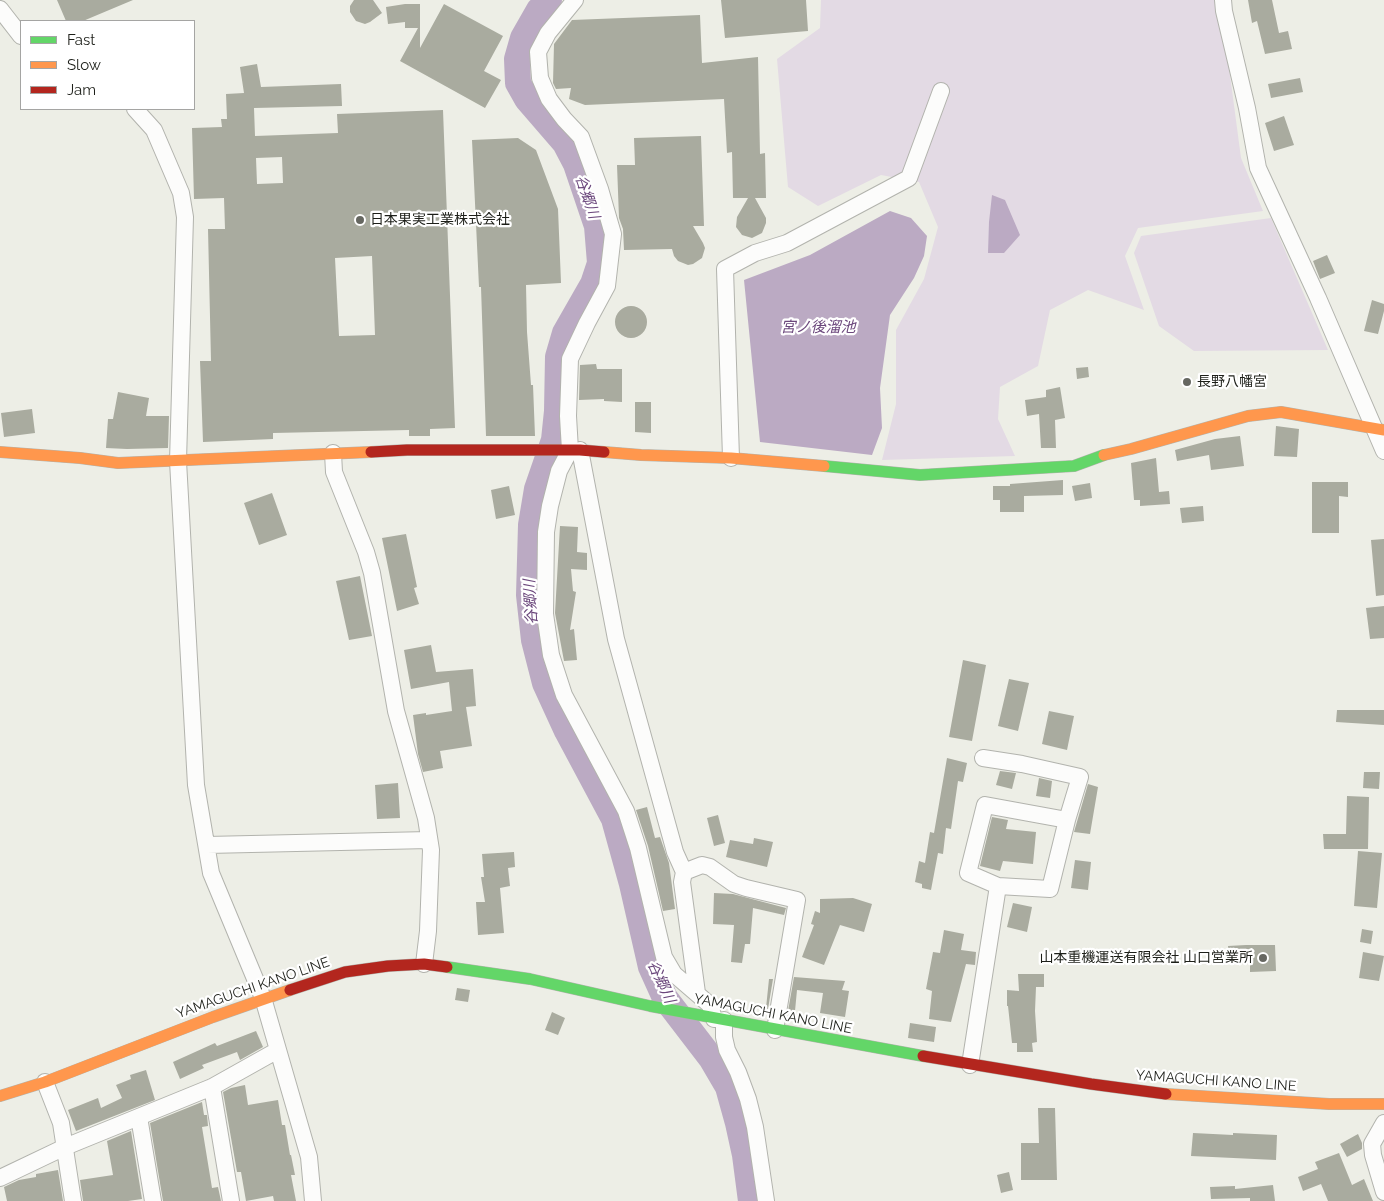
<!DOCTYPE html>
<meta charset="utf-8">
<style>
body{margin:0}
#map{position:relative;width:1384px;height:1201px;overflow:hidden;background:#edeee6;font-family:Raleway,sans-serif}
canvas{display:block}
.legend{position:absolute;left:20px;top:20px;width:175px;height:90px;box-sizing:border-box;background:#fff;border:1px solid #a5a5a3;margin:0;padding:6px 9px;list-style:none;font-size:15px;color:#1d1f19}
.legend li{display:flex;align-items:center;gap:10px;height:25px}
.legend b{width:25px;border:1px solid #a5a5a3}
</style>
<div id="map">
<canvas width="1384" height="1201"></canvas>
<ul class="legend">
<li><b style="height:6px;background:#63d668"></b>Fast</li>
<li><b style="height:6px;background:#ff974d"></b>Slow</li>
<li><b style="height:6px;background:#b3261e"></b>Jam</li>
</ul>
</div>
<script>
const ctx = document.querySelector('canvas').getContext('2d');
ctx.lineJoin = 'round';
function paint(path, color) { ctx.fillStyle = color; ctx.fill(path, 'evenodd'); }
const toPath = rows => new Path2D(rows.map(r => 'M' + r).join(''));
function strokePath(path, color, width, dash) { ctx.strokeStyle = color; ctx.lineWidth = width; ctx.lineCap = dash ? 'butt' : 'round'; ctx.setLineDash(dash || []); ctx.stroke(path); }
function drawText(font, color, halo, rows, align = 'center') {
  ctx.font = font + ' Raleway,"Noto Sans JP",sans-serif'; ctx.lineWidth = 4.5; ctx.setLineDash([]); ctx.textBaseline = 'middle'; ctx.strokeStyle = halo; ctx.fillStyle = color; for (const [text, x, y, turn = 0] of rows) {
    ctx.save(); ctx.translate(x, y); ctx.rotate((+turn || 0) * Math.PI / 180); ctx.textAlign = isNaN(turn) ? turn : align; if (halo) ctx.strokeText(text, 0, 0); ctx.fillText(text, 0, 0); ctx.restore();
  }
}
const green = toPath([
 [821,0,1220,0,1241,158,1263,211,1138,228,1125,256,1144,310,1088,290,1050,310,1038,366,1000,387,998,419,1015,456,882,460,896,404,896,330,924,279,938,227,919,182,881,175,818,206,788,187,777,59,820,28],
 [1271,218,1328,350,1194,351,1159,326,1134,253,1141,236]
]);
const water = toPath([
 [992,195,1005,200,1020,235,1004,253,988,253,989,222],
 [890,211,911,218,927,236,924,256,914,278,890,315,880,388,882,428,872,455,760,442,744,280,810,255]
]);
const river = toPath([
 [549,0,539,10,523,38,517,59,518,83,527,99,565,143,576,164,597,226,600,263,593,284,565,333,558,357,557,411,554,440,537,489,531,525,529,595,534,640,545,683,567,731,614,819,632,884,651,967,665,998,711,1058,728,1087,738,1123,745,1155,751,1201]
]);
const building = toPath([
 [57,0,133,0,83,21,66,21],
 [354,0,373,0,382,13,370,22,365,24,356,21,350,12,350,6],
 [721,0,806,0,808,31,725,38],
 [1248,0,1272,0,1279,33,1288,31,1292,49,1265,54,1257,21,1252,23],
 [405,4,420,4,420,48,444,4,503,36,484,71,501,80,485,108,400,61,418,28,405,28,405,22,388,24,386,7],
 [700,15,702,63,758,57,760,154,765,153,766,198,755,198,766,218,766,223,762,233,752,238,742,235,736,227,737,217,748,198,733,198,732,152,727,153,724,99,585,105,569,99,571,88,556,89,553,83,554,44,572,20],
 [257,64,261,87,341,84,342,106,254,108,255,136,338,133,337,114,443,110,455,428,430,429,430,436,409,436,409,430,273,433,273,439,203,442,200,361,211,361,208,229,225,229,224,198,194,199,192,128,222,127,221,119,227,119,226,94,244,93,240,67],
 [282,157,283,183,257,184,256,158],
 [372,256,375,335,339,336,335,258],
 [1300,78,1303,92,1271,98,1268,84],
 [1284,116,1294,145,1274,151,1265,123],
 [701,136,704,226,693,226,703,243,705,248,702,258,693,264,688,265,678,261,674,256,672,249,624,250,623,229,619,218,617,165,635,165,634,138],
 [518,138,536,150,558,209,561,283,526,285,527,332,531,385,533,385,535,436,486,436,481,287,479,287,472,140],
 [1327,255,1335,273,1320,279,1313,261],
 [1372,300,1384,304,1384,311,1378,334,1364,331],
 '615 322a16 16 0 1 1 32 0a16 16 0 1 1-32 0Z',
 [596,364,597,369,622,369,622,402,604,401,604,399,579,400,580,365],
 [1088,367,1089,377,1077,379,1076,368],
 [1060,387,1065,418,1055,420,1056,448,1041,448,1039,414,1027,416,1025,400,1046,397,1046,390],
 [118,392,149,398,146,416,169,416,168,448,127,449,106,448,108,419,113,419],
 [635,402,651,402,651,433,635,432],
 [32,409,35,433,4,437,1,413],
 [1276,426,1299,429,1297,457,1274,456],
 [1240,436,1244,466,1211,470,1209,455,1177,461,1175,450,1215,439],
 [1156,458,1159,492,1169,491,1170,504,1140,506,1140,500,1134,500,1131,463],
 [1063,480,1063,495,1024,496,1024,512,1000,512,1000,500,993,500,993,486,1010,486,1010,484],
 [1312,482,1348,482,1348,497,1339,496,1339,533,1312,533],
 [1090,483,1092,498,1075,501,1072,486],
 [509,486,515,515,496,519,491,490],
 [272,493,287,535,259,545,244,503],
 [1203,506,1204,521,1182,523,1180,508],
 [560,526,578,527,577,552,587,553,587,570,571,569,573,591,576,592,570,630,574,629,577,660,564,661,555,613],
 [406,534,417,587,414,588,419,604,397,611,382,538],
 [1384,539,1384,595,1376,596,1371,540],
 [360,576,372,636,349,640,336,581],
 [1384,606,1384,638,1370,639,1366,608],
 [431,645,436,672,473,669,476,706,466,707,472,746,440,751,443,768,423,772,418,754,413,715,426,713,426,715,452,711,449,682,411,689,404,650],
 [963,660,986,665,972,741,949,737],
 [1009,679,1029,683,1018,731,998,726],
 [1337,710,1384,710,1384,725,1336,722],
 [1049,711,1074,716,1067,750,1042,744],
 [947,758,967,763,963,782,958,781,951,829,946,828,943,854,938,853,931,890,922,888,922,884,915,882,919,861,925,863,930,832,934,833],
 [1000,771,1016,773,1012,789,996,785],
 [1364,772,1380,772,1379,789,1363,788],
 [1039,778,1052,781,1050,798,1036,796],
 [398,783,400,818,377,819,375,785],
 [1088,784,1098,787,1090,834,1074,832],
 [1347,796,1369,797,1368,849,1324,849,1323,834,1346,834],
 [647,807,655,838,660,837,669,863,675,909,663,911,648,846,636,810],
 [718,815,725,843,714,846,707,818],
 [992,817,1008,820,1006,829,1036,832,1033,864,1003,861,1000,871,980,866],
 [754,838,773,842,767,867,726,857,730,840,753,844],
 [1358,851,1382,853,1377,908,1354,906],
 [514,852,515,867,508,868,510,886,500,888,504,933,478,935,476,902,485,902,481,877,484,877,482,854],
 [1075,860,1091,862,1088,890,1071,888],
 [714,893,733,894,786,908,784,915,753,908,750,944,745,944,742,963,731,962,734,925,713,924],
 [853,898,872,904,864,932,840,925,824,965,802,957,814,925,811,924,815,911,820,913,820,899],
 [1013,903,1032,907,1027,932,1007,927],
 [1362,929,1373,931,1371,944,1360,942],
 [944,930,964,934,961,950,976,952,975,965,966,964,951,1022,929,1019,932,991,926,989,933,952,940,953],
 [1246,945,1275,945,1276,971,1250,972,1250,963,1229,964,1228,946],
 [1363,952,1384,956,1379,981,1359,978],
 [1018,974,1044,974,1044,987,1036,987,1035,1011,1037,1042,1032,1043,1033,1052,1017,1052,1017,1043,1012,1043,1008,1006,1007,1006,1007,990,1019,991],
 [794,977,845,981,842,990,849,991,845,1017,820,1013,823,993,797,990,795,1011,788,1011],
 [769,979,773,979,768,1009,766,1008],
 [457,988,470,990,468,1002,455,1000],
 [552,1012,565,1018,558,1035,545,1030],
 [910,1023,936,1027,934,1042,908,1038],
 [256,1031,263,1047,240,1060,237,1052,202,1065,204,1068,180,1079,173,1062,215,1043,217,1046],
 [146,1070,155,1100,76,1131,68,1110,98,1098,101,1108,122,1098,116,1085,131,1079,130,1075],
 [245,1085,248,1105,278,1100,282,1125,285,1125,290,1155,291,1155,295,1175,291,1175,296,1201,274,1201,273,1196,246,1201,241,1172,237,1172,223,1092,231,1088],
 [202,1102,204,1115,207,1115,208,1126,202,1127,212,1188,218,1187,221,1201,163,1201,150,1123],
 [1038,1108,1055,1108,1057,1180,1021,1180,1021,1143,1039,1143],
 [131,1131,142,1199,128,1201,83,1201,80,1180,113,1175,107,1141],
 [1193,1133,1233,1135,1233,1133,1277,1135,1276,1160,1191,1156],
 [1358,1134,1362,1143,1362,1149,1347,1157,1340,1144],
 [1339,1153,1352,1185,1364,1179,1373,1201,1328,1201,1321,1184,1303,1191,1298,1177,1318,1169,1315,1162],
 [58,1170,63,1201,7,1201,4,1187,19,1180,36,1177,36,1174],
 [1009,1172,1013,1190,1001,1193,997,1175],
 [1273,1185,1275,1201,1250,1201,1250,1198,1211,1199,1210,1187,1235,1186,1235,1189]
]);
const street = toPath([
 [575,0,548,33,538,52,540,78,549,99,564,119,581,137,600,189,613,234,607,286,587,323,570,359,568,416,570,450,559,471,550,506,546,532,545,614,551,655,564,695,626,811,638,848,664,957,674,974,710,1005,714,1019],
 [1223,0,1224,11,1247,108,1258,168,1318,298,1384,451],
 [0,9,21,36],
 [135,109,154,130,181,193,185,217,178,461,196,785,211,873,263,998,309,1157,313,1201],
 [580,450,616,639,675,852,684,872],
 [333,453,334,472,366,552,372,573,396,711,426,818,431,850,428,931,424,964],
 [731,458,725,269,755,253,787,243,909,178,941,91],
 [983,758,1022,764,1080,777,1067,820],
 [207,845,429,840],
 [697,993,682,882,684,872,702,865,710,867,734,884,746,888,797,900,775,1030],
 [724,1020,724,1037,727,1050,738,1072,748,1099,755,1127,766,1201],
 [970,1065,998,886,1050,889,1067,820,985,805,968,873,998,886],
 [45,1082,61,1123,73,1201],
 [212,1087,231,1201],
 [139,1117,153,1201],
 [1384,1123,1372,1144,1373,1155,1384,1192],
 [0,1178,65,1147,212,1087,278,1050]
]);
const fast = toPath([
 [824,466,920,475,1074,466,1104,455],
 [447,967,530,979,650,1006,923,1056]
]);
const slow = toPath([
 [0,452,80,458,118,463,371,452],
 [604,452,641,455,731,458,824,466],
 [1104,455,1131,449,1248,416,1281,412,1384,430],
 [1166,1094,1329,1104,1384,1104],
 [0,1096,45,1082,213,1017,290,990]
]);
const jam = toPath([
 [371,452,407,450,580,450,604,452],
 [290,990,345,972,388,966,424,964,447,967],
 [923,1056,1091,1084,1166,1094]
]);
const markers = [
 [360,220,5,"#666761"],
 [1187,382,5,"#666761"],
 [1263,958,5,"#666761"]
];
const poiNames = [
 ["日本果実工業株式会社",370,220],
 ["長野八幡宮",1197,382],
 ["山本重機運送有限会社 山口営業所",1253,958,"right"]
];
const streetNames = [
 ["YAMAGUCHI KANO LINE",253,988,-19],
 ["YAMAGUCHI KANO LINE",773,1014,11],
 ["YAMAGUCHI KANO LINE",1216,1081,4]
];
const waterNames = [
 ["谷郷川",587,197,71],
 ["宮ノ後溜池",818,327],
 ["谷郷川",531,602,-93],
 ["谷郷川",661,982,65]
];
paint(green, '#e3dae4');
paint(water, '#bbaac3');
strokePath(river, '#bbaac3', 26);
paint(building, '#a9ab9f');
strokePath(street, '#b2b3ad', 18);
strokePath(fast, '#b2b3ad', 12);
strokePath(slow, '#b2b3ad', 12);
strokePath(jam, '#b2b3ad', 12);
strokePath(street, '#fcfcfb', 16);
strokePath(fast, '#63d668', 11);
strokePath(slow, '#ff974d', 11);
strokePath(jam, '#b3261e', 11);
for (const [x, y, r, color] of markers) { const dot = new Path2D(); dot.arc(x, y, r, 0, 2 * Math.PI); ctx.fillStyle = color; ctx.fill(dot); strokePath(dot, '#fff', 2); }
drawText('14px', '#1d1f19', '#fff', poiNames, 'left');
drawText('14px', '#1d1f19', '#fff', streetNames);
drawText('italic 15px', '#6b477c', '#fff', waterNames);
</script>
